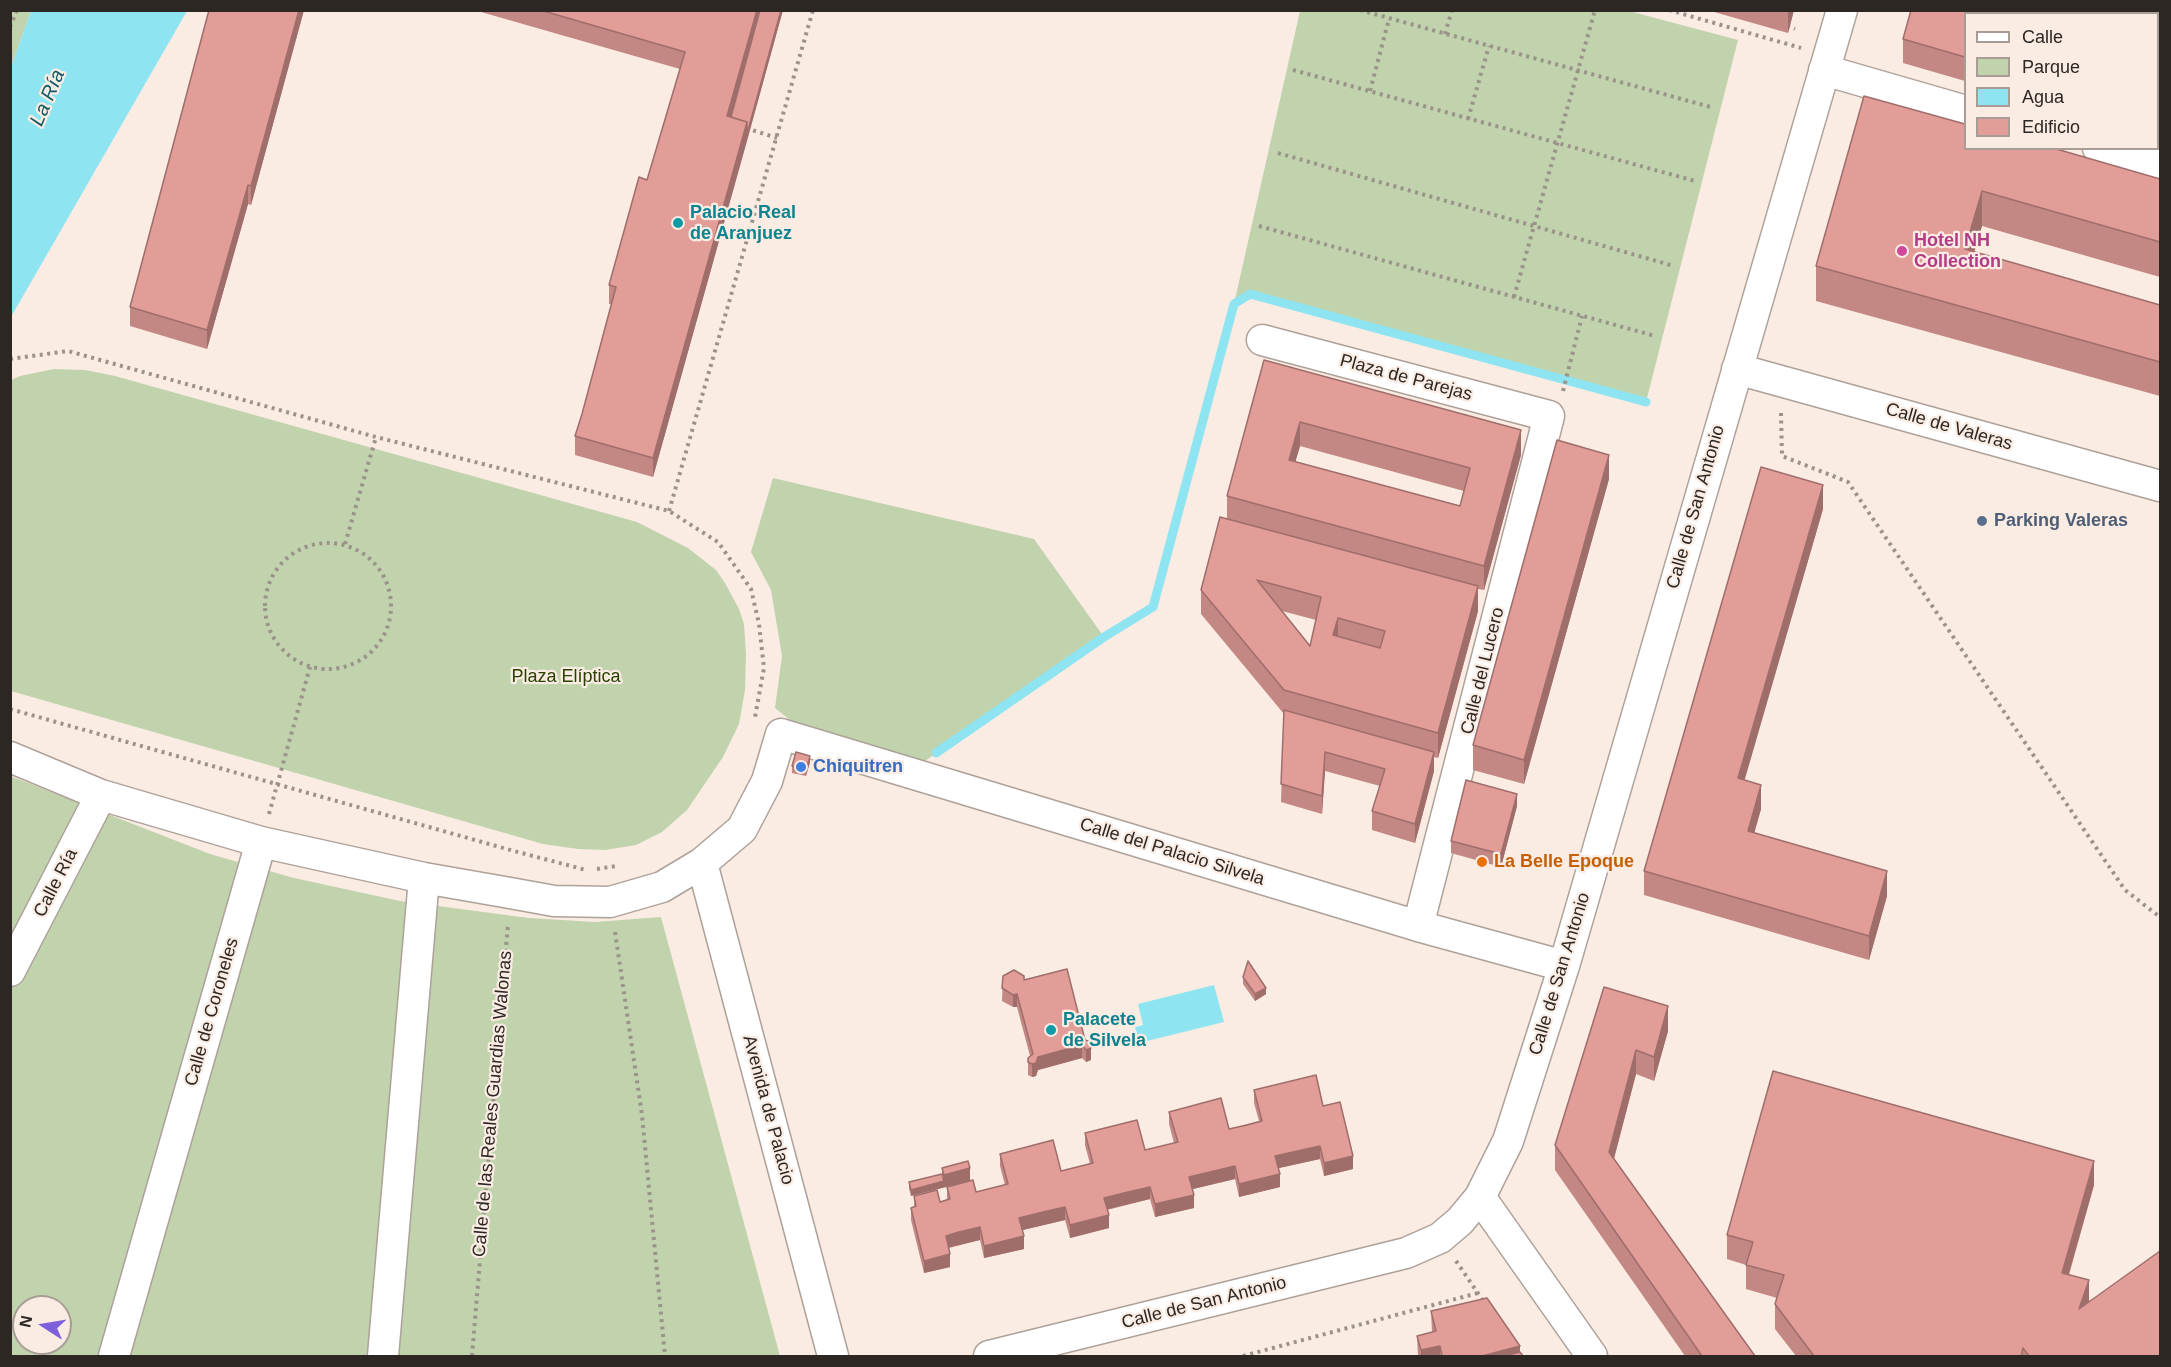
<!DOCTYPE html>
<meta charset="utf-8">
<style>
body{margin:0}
#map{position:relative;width:2171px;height:1367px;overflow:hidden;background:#faece3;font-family:Helvetica,sans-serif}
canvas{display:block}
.frame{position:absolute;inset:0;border:12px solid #2c2723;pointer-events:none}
.legend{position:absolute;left:1964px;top:12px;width:195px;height:138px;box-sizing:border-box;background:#faece3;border:2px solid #a89d96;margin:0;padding:8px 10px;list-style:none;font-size:18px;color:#2c2723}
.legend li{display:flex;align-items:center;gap:12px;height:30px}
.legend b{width:30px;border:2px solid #a89d96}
.north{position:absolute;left:12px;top:1295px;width:60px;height:60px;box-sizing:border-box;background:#faece3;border:2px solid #a89d96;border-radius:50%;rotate:282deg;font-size:16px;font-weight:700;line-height:24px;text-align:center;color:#2c2723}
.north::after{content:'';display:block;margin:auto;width:21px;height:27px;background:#7e60da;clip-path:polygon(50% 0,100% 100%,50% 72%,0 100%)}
</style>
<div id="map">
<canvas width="2171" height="1367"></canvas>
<div class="frame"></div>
<ul class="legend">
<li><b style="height:8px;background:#fff"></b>Calle</li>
<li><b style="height:16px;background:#c0d3ac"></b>Parque</li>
<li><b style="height:16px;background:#8fe4f1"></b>Agua</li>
<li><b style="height:16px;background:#e39d99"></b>Edificio</li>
</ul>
<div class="north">N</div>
</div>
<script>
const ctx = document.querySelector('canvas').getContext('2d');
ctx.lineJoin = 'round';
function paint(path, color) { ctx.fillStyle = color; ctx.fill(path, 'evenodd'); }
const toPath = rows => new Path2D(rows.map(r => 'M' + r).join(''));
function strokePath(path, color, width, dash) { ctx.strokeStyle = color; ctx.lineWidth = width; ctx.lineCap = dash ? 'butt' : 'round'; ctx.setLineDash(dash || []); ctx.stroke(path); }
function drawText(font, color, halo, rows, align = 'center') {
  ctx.font = font + ' Helvetica,sans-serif'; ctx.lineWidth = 4.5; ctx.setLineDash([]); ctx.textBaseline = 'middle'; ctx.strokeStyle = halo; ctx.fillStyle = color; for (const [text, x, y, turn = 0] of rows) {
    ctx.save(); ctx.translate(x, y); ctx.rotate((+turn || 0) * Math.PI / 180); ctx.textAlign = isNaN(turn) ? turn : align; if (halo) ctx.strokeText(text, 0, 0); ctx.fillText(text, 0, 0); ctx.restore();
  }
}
const green = toPath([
 [11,11,31,11,11,67],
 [1300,11,1629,11,1738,40,1646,402,1267,297,1250,294,1234,304],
 [54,369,85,370,115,376,637,522,688,548,716,570,725,583,739,609,744,624,746,654,745,690,739,724,723,757,687,810,662,832,636,845,605,850,578,849,543,844,11,691,11,380,20,376],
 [773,478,1034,539,1104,637,925,761,790,720,775,708,782,656,771,590,751,552],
 [10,776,210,854,294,878,400,901,529,918,595,922,661,917,780,1356,11,1356],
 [24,1307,60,1307,60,1343,24,1343]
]);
const water = toPath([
 [31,11,187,11,11,317,11,67],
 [1214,985,1224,1022,1139,1043,1135,1027,1143,1025,1138,1004]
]);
const stream = toPath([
 [936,753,1104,637,1153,607,1234,304,1250,294,1646,402]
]);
const path = toPath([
 [1360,10,1714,108],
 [1669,10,1801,48],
 [1787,26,1795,29],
 [10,27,17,10],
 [1445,34,1452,10],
 [1293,70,1695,181],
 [1370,91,1389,19],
 [1468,119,1489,46],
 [746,128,777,138],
 [1278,153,1674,266],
 [1259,226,1655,336],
 [1514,297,1595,10],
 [10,359,68,351,376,437,669,511,718,542,751,589,759,624,764,668,755,717],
 [1563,391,1582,316],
 [1781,413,1782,456,1848,482,2125,890,2160,917],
 [669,511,813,10],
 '265 606a63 63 0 1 1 126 0a63 63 0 1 1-126 0Z',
 [345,544,376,437],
 [10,709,514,851,586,870],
 [269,814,310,667],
 [597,869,616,866],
 [615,932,642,1115,665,1356],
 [1456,1261,1484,1302],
 [472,1356,508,924],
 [1243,1356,1478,1293]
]);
const minor = toPath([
 [1824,70,1966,111],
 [2098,148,2160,166],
 [1262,340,1549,416,1418,926],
 [1737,369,2160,486],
 [10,757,101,795,261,842,424,878,510,893,554,901,610,902,662,887,702,863,742,829,767,781,781,734,1418,926,1564,966],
 [702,863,833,1356],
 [10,971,101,795],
 [1480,1197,1592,1356],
 [114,1356,261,842],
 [383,1356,424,878],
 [989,1356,1406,1253,1440,1238,1460,1221,1480,1197,1508,1141,1564,966,1842,10]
]);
const wall = toPath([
 [304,10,251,205,248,204,207,349,130,326,130,307],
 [474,10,783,10,653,477,575,455,575,436,582,414,611,304,609,304,609,285,647,180,680,69],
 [1707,10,1794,10,1788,33],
 [1965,14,1965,81,1903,63,1903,39],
 [2157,23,2160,24,2160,136,2157,135],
 [1864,96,2160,179,2160,277,1982,226,1974,252,2160,305,2160,396,1816,301,1816,266],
 [1264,360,1521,455,1484,590,1478,589,1478,611,1438,758,1434,757,1434,771,1415,843,1372,830,1372,811,1380,786,1325,771,1322,814,1281,802,1284,714,1201,614,1201,590,1227,519,1227,496],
 [1300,446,1464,491,1460,506,1295,462],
 [1282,611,1316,620,1310,646],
 [1609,479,1524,784,1473,770,1473,745],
 [1823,509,1744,780,1761,809,1754,833,1887,896,1869,960,1644,895,1644,871],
 [810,762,806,776,792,773,792,766],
 [1517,806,1501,867,1451,853,1451,841],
 [1003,976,1024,980,1085,1040,1091,1042,1091,1060,1086,1062,1082,1058,1038,1070,1036,1076,1032,1077,1028,1075,1028,1058,1030,1056,1017,1007,1013,1007,1002,1001],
 [1243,977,1266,994,1255,1001,1243,984],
 [1668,1006,1668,1031,1654,1081,1636,1074,1614,1159,1755,1356,1685,1356,1555,1170,1555,1145],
 [1254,1090,1323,1106,1353,1169,1324,1176,1320,1159,1278,1168,1280,1187,1239,1197,1235,1179,1192,1189,1194,1208,1155,1217,1150,1199,1107,1210,1109,1228,1070,1238,1065,1220,1022,1230,1024,1249,984,1258,980,1240,949,1248,950,1267,924,1273,911,1220,911,1208,914,1207,914,1196,940,1202,947,1199,947,1187,976,1192,1005,1185,1000,1166,1000,1154,1061,1171,1090,1164,1085,1145,1085,1133,1145,1150,1174,1143,1169,1124,1169,1112,1229,1129,1259,1121,1254,1103],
 [942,1168,970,1168,911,1196,909,1189,909,1182,942,1174],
 [2094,1185,2069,1275,2089,1301,2160,1356,1796,1356,1775,1329,1775,1304,1777,1298,1746,1289,1746,1265,1727,1259,1727,1235],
 [1431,1311,1520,1352,1523,1356,1418,1356,1417,1336,1432,1332]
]);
const shadedWall = toPath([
 [299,10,304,10,251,205,251,186],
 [757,10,762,10,729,129,727,116],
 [781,10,783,10,747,141,653,477,653,458,747,122],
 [1788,10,1794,10,1788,33],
 [248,185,248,204,207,349,207,330],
 [1982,191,1982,226,1965,283,1965,249],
 [1300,422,1300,446,1289,484,1289,460],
 [1521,430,1521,455,1484,590,1484,566],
 [1609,455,1609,479,1524,784,1524,760],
 [1823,485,1823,509,1738,803,1738,778],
 [1478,586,1478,611,1438,758,1438,733],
 [1338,618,1338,642,1333,635],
 [1325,752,1325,771,1322,814,1322,796],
 [1434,752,1434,771,1415,843,1415,824],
 [810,756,810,762,806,776,806,770],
 [1761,785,1761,809,1748,855,1748,831],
 [1517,794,1517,806,1501,867,1501,854],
 [1887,871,1887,896,1869,960,1869,936],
 [1266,988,1266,994,1255,1001,1255,994],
 [1017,994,1017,1007,1013,1007,1013,995],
 [1668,1006,1668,1031,1654,1081,1654,1057],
 [1082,1045,1082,1058,1038,1070,1036,1076,1032,1077,1032,1064,1038,1057],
 [1091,1048,1091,1060,1086,1062,1086,1050],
 [1636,1050,1636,1074,1609,1177,1609,1152],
 [1320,1146,1320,1159,1275,1169,1275,1156],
 [1353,1156,1353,1169,1324,1176,1324,1163],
 [2094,1161,2094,1185,2062,1297,2062,1273],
 [1235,1166,1235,1179,1189,1190,1189,1177],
 [970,1168,970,1181,911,1196,911,1190,944,1181,944,1175],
 [1280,1174,1280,1187,1239,1197,1239,1184],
 [1150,1187,1150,1199,1104,1210,1104,1198],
 [1194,1195,1194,1208,1155,1217,1155,1204],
 [1065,1207,1065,1220,1019,1231,1019,1218],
 [1109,1215,1109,1228,1070,1238,1070,1225],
 [980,1227,980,1240,946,1248,946,1236],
 [1024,1236,1024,1249,984,1258,984,1246],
 [950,1254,950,1267,924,1273,924,1261],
 [2089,1280,2089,1305,2079,1309],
 [1440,1346,1440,1356,1421,1356,1421,1350],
 [1520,1346,1520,1356,1482,1356]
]);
const building = toPath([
 [209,10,299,10,251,186,248,185,207,330,130,307,209,10],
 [540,10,757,10,727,116,747,122,653,458,575,436,582,414,616,287,609,285,639,177,647,180,685,52,540,10],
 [760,10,781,10,747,134,747,122,731,117,760,10],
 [1911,10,2113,10,2123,14,1965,14,1965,57,1903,39,1911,10],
 [2157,23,2160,24,2160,111,2157,110,2157,23],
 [1864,96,1965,124,1965,148,2053,148,2160,179,2160,242,1982,191,1965,249,2160,305,2160,362,1816,266,1864,96],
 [1264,360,1521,430,1484,566,1227,496,1264,360],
 [1300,422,1470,468,1460,506,1289,460,1300,422],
 [1557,440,1609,455,1524,760,1473,745,1557,440],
 [1761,467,1823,485,1738,778,1761,785,1748,831,1887,871,1869,936,1644,871,1761,467],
 [1220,517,1478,586,1438,733,1284,690,1201,590,1220,517],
 [1257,580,1321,597,1310,646,1257,580],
 [1338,618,1385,631,1380,648,1333,635,1338,618],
 [1284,710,1434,752,1415,824,1372,811,1385,769,1325,752,1322,796,1281,784,1284,710],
 [796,752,810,756,806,770,792,766,796,752],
 [1466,780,1517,794,1501,854,1451,841,1466,780],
 [1248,961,1266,988,1255,994,1243,977,1248,961],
 [1067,969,1085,1040,1091,1042,1091,1048,1086,1050,1082,1045,1038,1057,1036,1063,1032,1064,1028,1062,1028,1058,1033,1054,1017,994,1013,995,1002,988,1003,976,1014,970,1024,976,1024,980,1067,969],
 [1604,987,1668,1006,1654,1057,1636,1050,1609,1152,1755,1356,1702,1356,1555,1145,1604,987],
 [1773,1071,2094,1161,2062,1273,2089,1280,2079,1309,2160,1251,2160,1356,2029,1356,2023,1348,2021,1356,1814,1356,1775,1304,1784,1275,1746,1265,1753,1242,1727,1235,1773,1071],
 [1316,1075,1323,1106,1340,1102,1353,1156,1324,1163,1320,1146,1275,1156,1280,1174,1239,1184,1235,1166,1189,1177,1194,1195,1155,1204,1150,1187,1128,1192,1104,1198,1109,1215,1070,1225,1065,1207,1043,1212,1019,1218,1024,1236,984,1246,980,1227,959,1232,946,1236,950,1254,924,1261,911,1208,916,1206,914,1196,937,1190,940,1202,950,1199,947,1187,973,1180,976,1192,1008,1184,1000,1154,1053,1140,1061,1171,1093,1163,1085,1133,1137,1120,1145,1150,1178,1142,1169,1112,1221,1098,1229,1129,1247,1125,1262,1121,1254,1090,1316,1075],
 [968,1161,970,1168,944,1175,942,1168,968,1161],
 [942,1174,944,1181,911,1190,909,1182,942,1174],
 [1487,1298,1520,1346,1482,1356,1442,1356,1440,1346,1421,1350,1417,1336,1436,1331,1431,1311,1487,1298],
 [1520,1352,1523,1356,1504,1356,1520,1352]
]);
const markers = [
 [678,223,6,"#0f9aa8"],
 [1902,251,6,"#d1479c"],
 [1982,521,6,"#5c6f8a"],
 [801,767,6,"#3f7fe0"],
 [1482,862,6,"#e8710a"],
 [1051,1030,6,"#0f9aa8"]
];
const cultureNames = [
 ["Palacio Real",690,213],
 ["de Aranjuez",690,234],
 ["Palacete",1063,1020],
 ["de Silvela",1063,1041]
];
const hotelNames = [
 ["Hotel NH",1914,241],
 ["Collection",1914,262]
];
const streetNames = [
 ["Plaza de Parejas",1406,378,15],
 ["Calle de Valeras",1949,427,16],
 ["Calle de San Antonio",1696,507,-74],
 ["Calle del Lucero",1483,671,-76],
 ["Calle del Palacio Silvela",1172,852,17],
 ["Calle Ría",56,883,-63],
 ["Calle de San Antonio",1560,974,-73],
 ["Calle de Coroneles",212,1012,-74],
 ["Calle de las Reales Guardias Walonas",493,1104,-85],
 ["Avenida de Palacio",768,1110,75],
 ["Calle de San Antonio",1204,1303,-14]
];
const serviceNames = [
 ["Parking Valeras",1994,521]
];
const parkNames = [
 ["Plaza Elíptica",566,677]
];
const shopNames = [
 ["Chiquitren",813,767]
];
const foodNames = [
 ["La Belle Epoque",1494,862]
];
const waterNames = [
 ["La Ría",48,98,-67]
];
paint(green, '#c0d3ac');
paint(water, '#8fe4f1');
strokePath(stream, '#8fe4f1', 9);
strokePath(minor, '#aea199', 33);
strokePath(path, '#9c928b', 4, [3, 4.5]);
strokePath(minor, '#fff', 30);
paint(wall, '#c38784');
paint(shadedWall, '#9f6e6b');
paint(building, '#e39d99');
strokePath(building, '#9f6e6b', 1.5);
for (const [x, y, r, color] of markers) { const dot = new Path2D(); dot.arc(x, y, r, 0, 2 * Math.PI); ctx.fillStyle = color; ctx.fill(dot); strokePath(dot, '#faece3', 2); }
drawText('bold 18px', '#0d838f', '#faece3', cultureNames, 'left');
drawText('bold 18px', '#b23c85', '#faece3', hotelNames, 'left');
drawText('18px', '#2c2723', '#faece3', streetNames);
drawText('bold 18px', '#4e5e75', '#faece3', serviceNames, 'left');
drawText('18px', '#294100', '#faece3', parkNames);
drawText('bold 18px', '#366cbe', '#faece3', shopNames, 'left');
drawText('bold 18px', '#c56008', '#faece3', foodNames, 'left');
drawText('italic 20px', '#115a64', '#faece3', waterNames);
</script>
